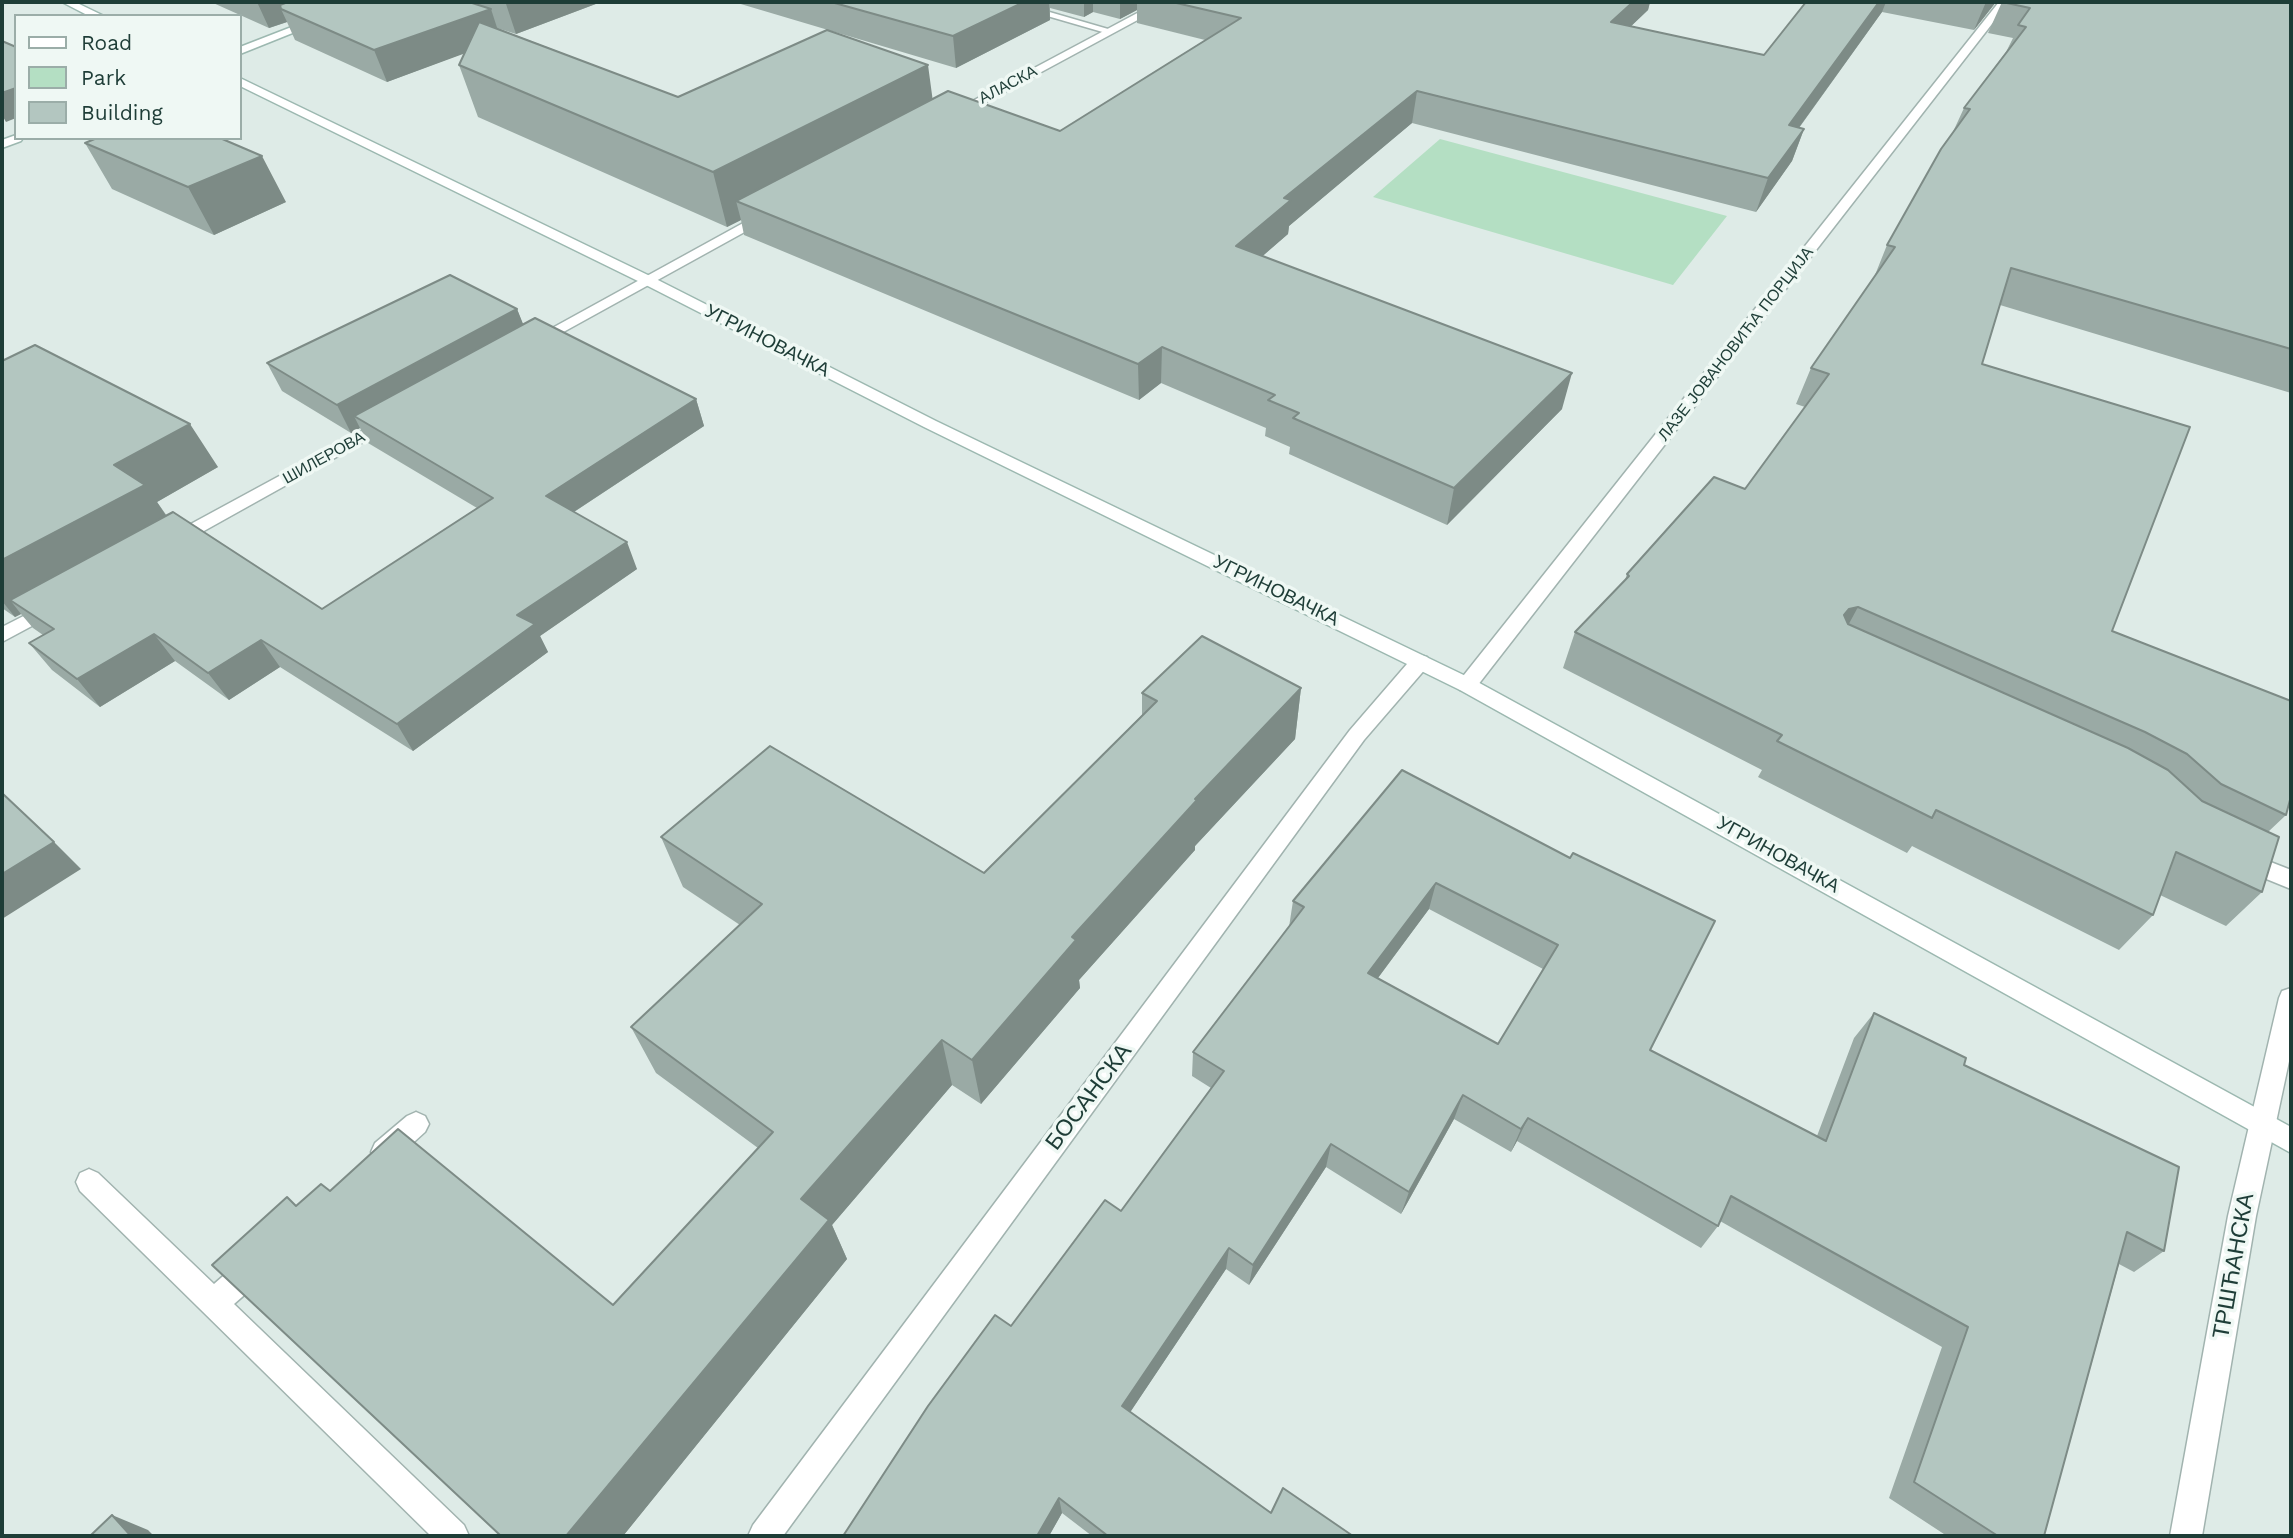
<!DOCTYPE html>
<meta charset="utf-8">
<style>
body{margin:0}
#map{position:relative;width:2293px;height:1538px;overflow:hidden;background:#deebe7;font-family:"Work Sans",sans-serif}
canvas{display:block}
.frame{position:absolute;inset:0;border:4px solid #1e3d37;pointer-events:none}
.legend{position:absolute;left:14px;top:14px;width:228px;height:126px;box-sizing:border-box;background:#eff8f4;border:2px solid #9bada8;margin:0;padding:9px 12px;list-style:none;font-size:21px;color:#1e3d37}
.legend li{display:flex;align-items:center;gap:14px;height:35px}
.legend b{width:35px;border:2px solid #9bada8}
</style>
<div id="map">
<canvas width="2293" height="1538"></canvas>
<div class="frame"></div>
<ul class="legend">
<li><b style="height:9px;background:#fff"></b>Road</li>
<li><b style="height:19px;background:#b4dfc3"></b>Park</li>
<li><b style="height:19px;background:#b3c6c0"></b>Building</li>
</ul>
</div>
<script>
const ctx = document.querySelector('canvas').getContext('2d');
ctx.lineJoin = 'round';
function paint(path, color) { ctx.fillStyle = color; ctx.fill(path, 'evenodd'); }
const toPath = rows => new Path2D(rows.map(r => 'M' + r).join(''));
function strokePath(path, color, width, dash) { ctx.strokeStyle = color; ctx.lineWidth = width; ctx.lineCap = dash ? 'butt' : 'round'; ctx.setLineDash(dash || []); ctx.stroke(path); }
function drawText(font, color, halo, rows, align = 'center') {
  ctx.font = font + ' "Work Sans",sans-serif'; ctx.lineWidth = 7; ctx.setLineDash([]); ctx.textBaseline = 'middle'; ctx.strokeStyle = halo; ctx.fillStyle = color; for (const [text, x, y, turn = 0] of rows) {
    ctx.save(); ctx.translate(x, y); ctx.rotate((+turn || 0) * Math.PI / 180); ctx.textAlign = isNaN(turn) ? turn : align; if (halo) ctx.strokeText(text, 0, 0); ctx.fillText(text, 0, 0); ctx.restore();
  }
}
const green = toPath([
 [1440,139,1727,216,1673,285,1373,197]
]);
const lane = toPath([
 [999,2,1015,2,1115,31,1106,33,999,2],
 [2245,852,2291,870,2291,889,2237,867,2234,861,2237,855,2245,852],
 [416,1112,425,1116,429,1124,425,1132,393,1161,384,1164,375,1161,371,1152,375,1143,407,1116,416,1112],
 [89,1169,98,1173,214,1284,246,1256,256,1252,266,1256,270,1266,266,1276,234,1304,464,1525,469,1536,431,1536,80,1191,76,1182,80,1173,89,1169]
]);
const street = toPath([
 [1158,2,1171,2,958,117,948,114,1158,2],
 [1999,2,2009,2,1474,690,1460,690,1457,685,1460,680,1999,2],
 [765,211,770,212,770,218,538,346,528,346,525,343,765,211],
 [388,417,394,419,396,422,394,425,177,546,171,548,162,542,165,538,388,417],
 [51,602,58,604,60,608,58,612,2,642,2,627,51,602],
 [1420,655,1427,657,1430,662,1427,667,1364,740,783,1536,748,1536,753,1525,1350,730,1413,657,1420,655],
 [2291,988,2291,1052,2256,1216,2202,1536,2170,1536,2228,1216,2279,998,2282,991,2291,988]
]);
const secondary = toPath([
 [62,2,75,2,104,16,89,16,62,2],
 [356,2,370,2,240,54,240,47,356,2],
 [240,78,652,277,936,421,1474,680,2291,1127,2291,1153,1460,690,924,427,642,283,240,86,240,78],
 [16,135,16,138,23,138,21,141,2,148,2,140,16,135]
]);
const wall = toPath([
 [211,2,601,2,516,34,497,28,678,97,932,99,1060,131,1205,40,1137,23,1137,10,1120,19,1093,12,1084,17,1050,8,1050,20,956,68,734,2,1650,2,1648,10,1631,26,1764,55,1806,2,1996,2,1974,30,1882,12,1799,128,1804,129,1792,161,1756,212,1412,123,1289,226,1288,234,1262,256,1562,409,1447,525,1289,454,1290,447,1265,436,1266,428,1161,383,1139,400,744,235,741,220,727,227,478,117,459,65,464,53,387,82,295,40,287,22,269,28],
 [2002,2,2291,2,2291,393,2000,305,1982,364,2112,631,2286,815,2268,832,2262,892,2226,926,2160,895,2153,915,2119,950,1912,846,1907,853,1758,777,1762,770,1563,668,1575,632,1625,580,1627,574,1745,489,1805,407,1796,404,1811,368,1873,280,1887,245,1952,134,1964,108,2006,52,2013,38,1988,33],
 [85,143,286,202,214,235,112,189],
 [517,309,523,325,696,399,704,426,574,512,637,569,540,636,548,652,413,751,280,667,229,700,175,661,100,707,52,670,29,643,43,635,33,628,21,614,15,617,2,608,2,361,218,467,157,502,167,516,322,609,477,508,368,443,360,428,351,433,282,391,267,363],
 [1301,688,1295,739,1195,846,1195,850,1079,980,1080,988,981,1104,952,1085,832,1225,847,1259,623,1536,297,1206,330,1191,613,1305,758,1148,656,1073,631,1027,740,925,683,887,661,837,984,873,1142,715,1142,693],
 [1402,770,1650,1050,1817,1136,1854,1038,1874,1013,1964,1065,2164,1251,2134,1272,2119,1264,2044,1536,1947,1536,1889,1498,1942,1347,1720,1221,1718,1226,1701,1248,1517,1141,1511,1152,1454,1119,1401,1214,1326,1167,1249,1285,1226,1269,1130,1412,1271,1513,1353,1536,1092,1536,1062,1513,1049,1536,843,1536,1011,1326,1121,1211,1211,1088,1192,1076,1193,1052,1289,927,1293,901],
 [1429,909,1543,969,1498,1044,1378,978]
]);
const shadedWall = toPath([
 [257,2,349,2,281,9,287,22,269,28],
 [511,2,601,2,516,34,506,4],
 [1024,2,1049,2,1050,20,956,68,953,36],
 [1084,2,1093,2,1093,12,1084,17],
 [1120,2,1137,2,1137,10,1120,19],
 [1633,2,1650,2,1648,10,1603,53,1611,22],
 [1879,2,1886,2,1882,12,1777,158,1789,125],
 [1986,2,1996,2,1974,30],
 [491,9,501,40,387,82,374,50],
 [928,65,935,117,736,201,741,220,727,227,713,172],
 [16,88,16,118,6,122,2,115,2,93],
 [1417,91,1412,123,1289,226,1288,234,1234,281,1236,246,1284,198],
 [1804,129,1792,161,1756,212,1768,178],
 [262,156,286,202,214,235,188,187],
 [517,309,528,336,354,416,360,428,351,433,337,405],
 [1162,347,1161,383,1139,400,1138,364],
 [1572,373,1562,409,1447,525,1454,488],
 [696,399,704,426,557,523,546,496],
 [190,424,218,467,157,502,175,529,10,600,21,614,15,617,2,601,2,560,114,465],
 [627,542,637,569,540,636,548,652,413,751,397,724,517,615],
 [1858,607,1838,644,1844,615,1849,609],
 [154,634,175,661,100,707,77,679],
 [261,640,280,667,229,700,208,673],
 [1301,688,1295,739,1195,846,1195,850,1079,980,1080,988,981,1104,972,1060,1072,937,1195,799],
 [54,842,81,869,2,919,2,874],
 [1436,883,1429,909,1363,998,1368,973],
 [942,1040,952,1085,832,1225,847,1259,623,1536,566,1536,801,1199],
 [1463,1095,1454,1119,1401,1214,1409,1192],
 [1528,1118,1517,1141,1511,1152,1521,1129],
 [1331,1144,1326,1167,1249,1285,1253,1265],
 [1229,1248,1226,1269,1123,1423,1122,1406],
 [1059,1498,1062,1513,1049,1536,1037,1536],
 [112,1515,148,1530,154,1536,131,1536]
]);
const building = toPath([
 [288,2,469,2,491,9,374,50,281,9,280,5,288,2],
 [831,2,1024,2,953,36,831,2],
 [1172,2,1633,2,1611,22,1764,55,1806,2,1879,2,1789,125,1804,129,1768,178,1417,91,1284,198,1291,200,1236,246,1572,373,1454,488,1293,418,1299,413,1268,400,1275,395,1162,347,1138,364,736,201,948,91,1060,131,1241,18,1172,2],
 [2002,2,2291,2,2291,349,2011,268,1982,364,2190,427,2112,631,2291,701,2291,796,2286,815,2221,784,2187,754,2145,732,1858,607,1849,609,1844,615,1848,624,2128,748,2168,770,2202,801,2279,837,2262,892,2176,852,2153,915,1936,810,1932,818,1777,741,1782,735,1575,632,1629,576,1627,574,1714,477,1745,489,1829,374,1811,368,1895,247,1887,245,1941,149,1970,109,1964,108,2026,27,2018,25,2030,8,2002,2],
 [479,22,678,97,827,30,928,65,713,172,459,65,479,22],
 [2,41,16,47,16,88,2,93,2,41],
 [97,138,220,138,262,156,188,187,85,143,97,138],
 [450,275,517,309,337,405,267,363,450,275],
 [535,318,696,399,546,496,627,542,517,615,535,624,397,724,261,640,208,673,154,634,77,679,29,643,54,629,10,600,173,512,322,609,493,498,354,416,535,318],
 [35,345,190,424,114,465,145,485,2,560,2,361,35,345],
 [1202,636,1301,688,1195,799,1197,800,1072,937,1076,940,972,1060,942,1040,801,1199,829,1220,566,1536,501,1536,212,1265,287,1197,296,1206,321,1184,330,1191,398,1129,613,1305,773,1132,631,1027,762,904,661,837,770,746,984,873,1157,701,1142,693,1202,636],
 [1402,770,1570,858,1573,853,1715,921,1650,1050,1826,1141,1874,1013,1966,1058,1964,1065,2179,1167,2164,1251,2127,1232,2044,1536,1998,1536,1914,1482,1968,1327,1731,1196,1718,1226,1528,1118,1521,1129,1463,1095,1409,1192,1331,1144,1253,1265,1229,1248,1122,1406,1271,1513,1283,1488,1353,1536,1108,1536,1059,1498,1037,1536,843,1536,928,1406,995,1315,1011,1326,1105,1200,1121,1211,1224,1071,1193,1052,1304,907,1293,901,1402,770],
 [1436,883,1558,945,1498,1044,1368,973,1436,883],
 [2,793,54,842,2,874,2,793],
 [112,1515,131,1536,90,1536,112,1515]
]);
const farStreetnames = [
 ["АЛАСКА",1008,85,-28],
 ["ЛАЗЕ ЈОВАНОВИЋА ПОРЦИЈА",1736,344,-52],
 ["ШИЛЕРОВА",324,458,-29]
];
const streetNames = [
 ["УГРИНОВАЧКА",767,341,27],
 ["УГРИНОВАЧКА",1276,591,26],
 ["УГРИНОВАЧКА",1778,855,29]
];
const nearStreetnames = [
 ["БОСАНСКА",1089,1097,-53],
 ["ТРШЋАНСКА",2234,1266,-80]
];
paint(green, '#b4dfc3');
strokePath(lane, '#a1b3af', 3);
strokePath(street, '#a1b3af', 3);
strokePath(secondary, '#9cb8b0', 3);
paint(lane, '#fff');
paint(street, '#fff');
paint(secondary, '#fff');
paint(wall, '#9aaaa5');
paint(shadedWall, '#7d8b86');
paint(building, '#b3c6c0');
strokePath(building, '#7d8b86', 2);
drawText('16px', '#1e3d37', '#eff8f4', farStreetnames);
drawText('19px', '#1e3d37', '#eff8f4', streetNames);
drawText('23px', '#1e3d37', '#eff8f4', nearStreetnames);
</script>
